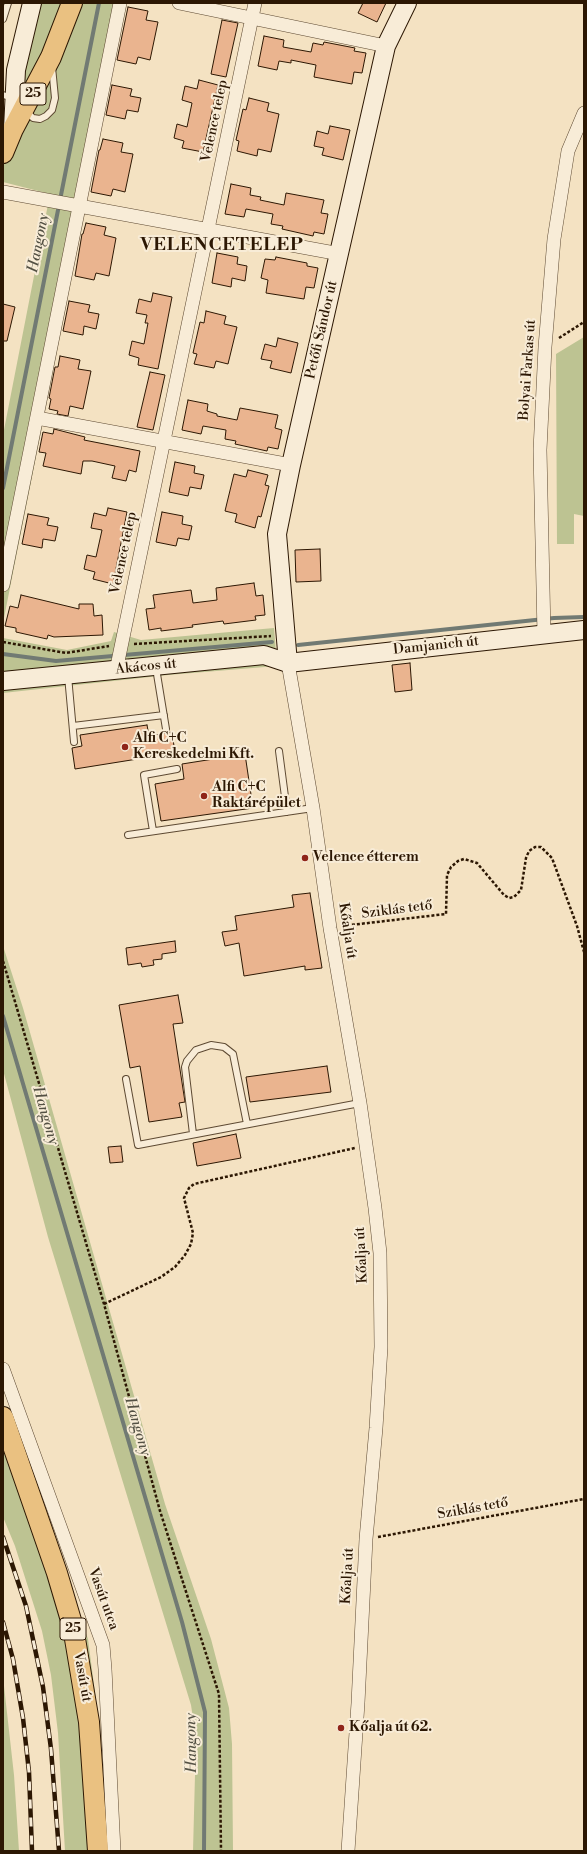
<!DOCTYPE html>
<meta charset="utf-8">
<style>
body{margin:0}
#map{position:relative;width:587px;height:1854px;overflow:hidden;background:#f4e2c2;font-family:"Libre Bodoni",serif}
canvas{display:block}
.frame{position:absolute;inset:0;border:4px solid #2c1703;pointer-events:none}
</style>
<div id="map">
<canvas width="587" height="1854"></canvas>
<div class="frame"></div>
</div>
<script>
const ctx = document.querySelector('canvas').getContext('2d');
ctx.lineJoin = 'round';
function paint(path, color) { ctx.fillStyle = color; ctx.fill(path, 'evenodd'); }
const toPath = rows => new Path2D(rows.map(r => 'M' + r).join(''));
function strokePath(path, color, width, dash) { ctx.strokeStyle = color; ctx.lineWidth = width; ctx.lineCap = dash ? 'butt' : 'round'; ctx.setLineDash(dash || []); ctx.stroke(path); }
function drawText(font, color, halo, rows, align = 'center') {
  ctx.font = font + ' "Libre Bodoni",serif'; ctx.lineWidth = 4; ctx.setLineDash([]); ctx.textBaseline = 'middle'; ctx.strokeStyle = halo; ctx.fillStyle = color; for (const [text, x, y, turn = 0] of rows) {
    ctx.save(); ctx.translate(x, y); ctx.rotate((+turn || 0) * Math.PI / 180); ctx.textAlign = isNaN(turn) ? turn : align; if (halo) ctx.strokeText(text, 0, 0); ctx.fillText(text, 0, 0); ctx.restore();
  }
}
const green = toPath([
 [39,3,126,3,3,623,3,435,50,194,3,182,3,126,20,89],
 [584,337,584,516,574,514,574,544,557,544,556,354],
 [274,628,277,666,168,675,3,693,3,638,67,650,111,641,114,632,141,640],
 [3,946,23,1008,165,1504,211,1639,229,1708,232,1744,233,1851,193,1851,196,1737,191,1705,48,1237,3,1070],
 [3,1402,88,1639,97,1708,109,1851,65,1851,58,1733,51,1675,42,1631,15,1546,3,1517],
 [3,1677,14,1775,19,1851,3,1851]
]);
const stream = toPath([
 [3,488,99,3],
 [298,645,554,618,584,617],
 [3,654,56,661,272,642],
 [3,1016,182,1622,205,1712,204,1851]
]);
const building = toPath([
 [363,3,386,3,377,22,358,13,363,3],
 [128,7,148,11,146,20,158,22,150,60,138,57,136,64,117,60,128,7],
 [222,20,238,23,226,77,211,74,222,20],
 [264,36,284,40,283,47,311,52,313,43,323,45,324,42,355,48,354,51,366,53,362,73,354,72,352,84,314,77,316,65,291,60,291,63,279,61,277,70,258,66,264,36],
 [199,80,218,85,203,152,182,148,184,141,174,138,177,124,187,127,192,103,182,100,185,86,197,89,199,80],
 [112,85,132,89,130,96,141,98,138,112,127,110,125,119,106,115,112,85],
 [249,98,269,103,267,111,279,114,271,152,258,149,257,156,237,151,239,141,236,140,243,109,246,110,249,98],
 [330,126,350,130,343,160,322,155,324,148,314,146,317,131,328,134,330,126],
 [103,139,123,143,121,152,133,154,125,192,113,189,111,196,91,192,99,150,100,150,103,139],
 [231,184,251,188,250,195,261,197,260,200,284,205,286,193,324,200,321,213,328,214,324,234,314,232,313,236,282,229,283,226,271,224,273,214,246,209,244,217,225,214,231,184],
 [86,223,106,227,104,235,116,238,109,276,96,273,94,280,75,276,82,234,83,234,86,223],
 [217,253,238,257,237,264,247,266,245,281,232,278,231,287,212,283,217,253],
 [276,257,307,263,307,266,318,268,314,288,306,287,304,299,266,293,268,280,261,278,265,259,275,260,276,257],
 [153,293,172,297,158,369,138,365,139,358,129,355,132,341,144,344,148,323,145,323,147,315,136,313,139,299,151,302,153,293],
 [69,301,90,305,88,312,99,314,96,329,84,326,83,335,63,331,69,301],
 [3,304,15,307,7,341,3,341,3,304],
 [206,311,226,316,224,324,237,327,228,364,216,361,214,368,194,364,197,354,193,353,200,322,204,323,206,311],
 [278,338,298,343,291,373,270,368,272,361,261,359,265,344,276,347,278,338],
 [60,356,80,360,78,369,91,371,83,409,70,406,68,416,57,414,58,411,49,409,51,399,49,398,55,367,58,367,60,356],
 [150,372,165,375,153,430,137,427,150,372],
 [188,400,208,404,207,411,217,414,217,416,237,420,240,408,278,415,275,428,282,430,278,449,268,447,267,451,235,444,236,441,225,439,226,430,203,426,201,434,182,430,188,400],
 [54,429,85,437,84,440,140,451,136,472,129,470,126,481,112,478,115,466,92,461,83,461,81,474,43,466,46,453,39,452,43,432,53,434,54,429],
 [175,462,195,466,194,473,204,475,201,489,190,487,188,496,169,492,175,462],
 [248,470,268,475,265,485,269,486,261,517,258,516,255,528,235,522,237,514,225,511,234,474,246,477,248,470],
 [108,508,127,512,113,584,93,579,95,572,84,569,87,555,96,557,102,530,91,528,94,513,106,516,108,508],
 [162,512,183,516,182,524,192,526,189,540,178,538,176,546,156,542,162,512],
 [28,514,49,518,47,525,58,527,55,541,43,539,42,548,22,544,28,514],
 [320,549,321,581,296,582,295,550,320,549],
 [254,583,256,596,263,595,265,615,255,616,256,620,224,624,223,621,192,625,193,627,161,631,161,628,149,630,146,609,155,608,153,595,191,590,193,603,217,600,216,588,254,583],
 [21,595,79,609,79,604,93,604,94,616,102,615,103,635,54,637,48,635,47,639,16,632,16,628,5,626,10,606,18,608,21,595],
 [410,663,412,690,395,692,392,665,410,663],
 [147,725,149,736,172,732,175,753,75,769,72,748,82,746,80,735,147,725],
 [245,754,253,808,161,821,155,784,184,779,182,764,245,754],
 [310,893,322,968,305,970,305,966,244,976,239,943,225,946,222,932,237,930,235,916,294,907,292,895,310,893],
 [175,941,176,952,162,954,162,959,153,960,154,965,142,967,141,963,128,965,126,948,175,941],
 [178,995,183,1023,173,1024,185,1102,179,1103,182,1117,149,1122,140,1066,130,1068,119,1005,178,995],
 [327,1066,331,1092,250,1102,246,1077,327,1066],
 [236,1134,241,1158,197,1166,193,1143,236,1134],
 [121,1146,123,1162,110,1163,108,1147,121,1146]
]);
const path = toPath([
 [559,338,584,322],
 [3,642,66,653,109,646],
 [134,644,271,636],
 [342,926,446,914,447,875,451,867,458,861,464,859,477,863,504,895,509,898,514,897,521,890,526,858,529,851,535,847,541,847,552,858,577,926,584,952],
 [3,961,104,1304,160,1511,219,1694,221,1851],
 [104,1304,161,1277,175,1267,185,1255,191,1244,193,1233,184,1198,189,1188,194,1184,355,1148],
 [378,1537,584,1499]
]);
const lane = toPath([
 [3,19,8,3],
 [3,95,13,98],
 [25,110,33,118,40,119,46,116,52,110,55,98,52,67],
 [156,668,166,729],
 [68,676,74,742],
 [73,726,164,715],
 [279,751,287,812],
 [153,831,144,775,177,769],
 [128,835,313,808],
 [126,1079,138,1145,360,1103],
 [193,1134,185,1067,187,1061,196,1050,211,1045,224,1047,233,1054,247,1124]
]);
const street = toPath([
 [179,3,386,46],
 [3,192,340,254],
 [37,418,291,465],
 [3,585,120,3],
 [544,634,540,450,545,347,554,239,568,151,584,113],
 [288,663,313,808,330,928,360,1103,375,1208,380,1253,381,1347,376,1428,366,1539,358,1703,348,1851],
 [116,671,255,3],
 [3,1369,103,1645,105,1669,114,1851]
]);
const secondary = toPath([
 [13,128,16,70,32,3],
 [288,663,277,534,291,465,386,46,407,3],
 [3,681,264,655,288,663,584,630]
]);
const primary = toPath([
 [3,153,13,129,51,57,72,3],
 [3,1417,57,1573,73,1627,89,1722,98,1851]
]);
const rail = toPath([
 [3,1537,26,1606,43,1687,51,1749,59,1851],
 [3,1622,13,1659,23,1718,29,1772,32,1851]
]);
const markers = [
 [125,747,4,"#8f2418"],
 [204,796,4,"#8f2418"],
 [305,858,4,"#8f2418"],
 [341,1728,4,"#8f2418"]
];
const shields = [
 [33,94,26],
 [73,1629,26]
];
const shieldNames = [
 ["25",33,94],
 ["25",73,1629]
];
const streetNames = [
 ["Velence telep",215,121,-78],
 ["Petőfi Sándor út",322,330,-77],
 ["Bolyai Farkas út",528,370,-86],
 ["Velence telep",124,553,-78],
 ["Damjanich út",436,646,-6],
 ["Akácos út",146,667,-6],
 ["Sziklás tető",397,910,-7],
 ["Kőalja út",347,931,81],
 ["Kőalja út",362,1255,-93],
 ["Sziklás tető",473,1509,-10],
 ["Kőalja út",348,1576,-87],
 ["Vasút utca",103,1599,70],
 ["Vasút út",82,1677,80]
];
const poiNames = [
 ["Alfi C+C",133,739],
 ["Kereskedelmi Kft.",133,755],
 ["Alfi C+C",212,788],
 ["Raktárépület",212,804],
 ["Velence étterem",313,858],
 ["Kőalja út 62.",349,1728]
];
const waterNames = [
 ["Hangony",39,243,-79],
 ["Hangony",45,1116,74],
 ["Hangony",137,1427,74],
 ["Hangony",192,1743,-91]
];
const districtNames = [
 ["VELENCETELEP",222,246]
];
paint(green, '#bdc392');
strokePath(stream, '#717a73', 4);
paint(building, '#eab48f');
strokePath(building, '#2c1703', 1);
strokePath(lane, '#5e4a33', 8);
strokePath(street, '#5e4a33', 14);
strokePath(secondary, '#2c1703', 20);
strokePath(primary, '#2c1703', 22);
strokePath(path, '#2c1703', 2.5, [3, 2]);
strokePath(lane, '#f8ecd7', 6);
strokePath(street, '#f8ecd7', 13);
strokePath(secondary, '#f8ecd7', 18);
strokePath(primary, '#eac181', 20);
strokePath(rail, '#2c1703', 4.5);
strokePath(rail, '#f8ecd7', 3, [9]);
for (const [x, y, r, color] of markers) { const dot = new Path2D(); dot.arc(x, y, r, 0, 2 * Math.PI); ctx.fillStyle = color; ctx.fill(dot); strokePath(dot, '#f8ecd7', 1.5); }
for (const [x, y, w] of shields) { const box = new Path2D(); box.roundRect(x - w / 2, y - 11, w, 22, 3); ctx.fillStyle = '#f8ecd7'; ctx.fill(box); strokePath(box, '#2c1703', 1); }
drawText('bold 13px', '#2c1703', null, shieldNames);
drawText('14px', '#2c1703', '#f8ecd7', streetNames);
drawText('bold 14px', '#2c1703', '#f8ecd7', poiNames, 'left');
drawText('italic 15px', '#545144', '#f8ecd7', waterNames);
ctx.letterSpacing = '1px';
drawText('bold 18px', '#2c1703', '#f8ecd7', districtNames);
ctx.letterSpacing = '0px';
</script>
